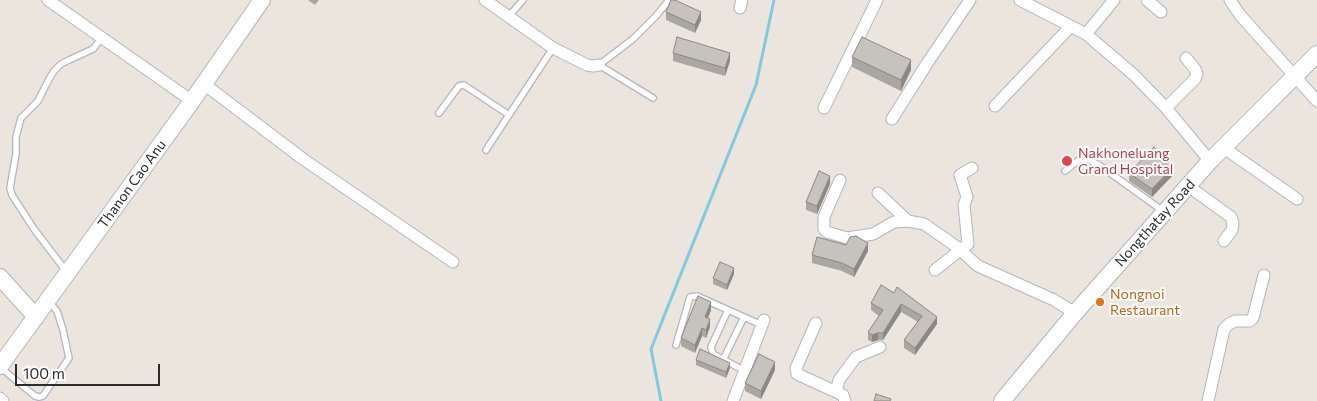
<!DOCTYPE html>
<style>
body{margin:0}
#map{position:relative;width:1317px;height:401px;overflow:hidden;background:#ebe5de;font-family:Commissioner,sans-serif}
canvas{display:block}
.scale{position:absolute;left:15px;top:364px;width:145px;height:22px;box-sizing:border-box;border:2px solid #2b2b2b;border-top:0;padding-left:6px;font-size:15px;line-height:18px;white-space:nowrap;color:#2b2b2b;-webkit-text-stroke:4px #fff;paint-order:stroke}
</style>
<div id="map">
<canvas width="1317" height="401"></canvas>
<div class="scale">100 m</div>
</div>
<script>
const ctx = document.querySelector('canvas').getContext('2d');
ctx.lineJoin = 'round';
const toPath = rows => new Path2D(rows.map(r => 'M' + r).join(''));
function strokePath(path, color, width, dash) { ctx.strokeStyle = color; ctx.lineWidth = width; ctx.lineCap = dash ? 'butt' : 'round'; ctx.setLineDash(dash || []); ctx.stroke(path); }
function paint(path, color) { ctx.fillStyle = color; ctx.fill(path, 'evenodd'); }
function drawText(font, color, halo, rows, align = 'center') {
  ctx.font = font + ' Commissioner,sans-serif'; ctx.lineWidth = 4; ctx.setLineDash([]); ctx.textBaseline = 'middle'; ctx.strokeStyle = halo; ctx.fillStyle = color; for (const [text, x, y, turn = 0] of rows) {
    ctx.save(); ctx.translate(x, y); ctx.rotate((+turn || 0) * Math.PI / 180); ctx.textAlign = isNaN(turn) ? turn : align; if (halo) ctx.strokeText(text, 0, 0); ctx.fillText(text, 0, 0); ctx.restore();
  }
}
const stream = toPath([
 [661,401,651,349,756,85,774,0]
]);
const lane = toPath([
 [509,16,523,0],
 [653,98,599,65,633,39,656,16,669,0],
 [439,113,459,86,464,85,509,115],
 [486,150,553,48],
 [1065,171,1080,159,1087,159,1099,165,1163,211],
 [66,271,34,229,12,195,10,188,16,154,16,137,21,118,38,101,49,79,54,71,61,64,69,60,93,49,101,39],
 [676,345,690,297,697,296,728,310],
 [723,360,744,317],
 [0,367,35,396,39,397,43,396,69,358,63,330,57,311,49,302],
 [745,371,713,354,711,347,728,310,762,325]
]);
const street = toPath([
 [48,0,192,101],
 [485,0,553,48,587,65,593,66,599,65],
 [1020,0,1086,34,1134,75,1166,108,1210,161],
 [1147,0,1161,12],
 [1230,0,1240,15,1317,101],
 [740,8,742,0],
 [1086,34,1114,0],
 [204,84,303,159,453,262],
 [995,106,1071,26],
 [824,108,877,0],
 [1166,108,1195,79,1197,74,1195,69,1186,58],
 [892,119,928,62,970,0],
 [1224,148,1297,199],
 [840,180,824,217,824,229,827,232,847,238,873,234,894,222,908,221],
 [1188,186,1231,217,1233,223,1232,230,1224,241],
 [878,193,908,221,924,224,957,247,978,266,1054,300,1075,313],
 [935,270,968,244,964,205,967,197,960,175,972,168],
 [816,323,796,368,797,374,843,395,845,401],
 [836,392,839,380,856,357,880,347],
 [0,398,3,401],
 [733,401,764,320],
 [1208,401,1224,329,1229,324,1235,321,1250,321,1253,318,1264,275]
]);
const secondary = toPath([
 [0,277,36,317],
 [0,366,192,101,262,0],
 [1002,401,1075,313,1210,161,1317,54]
]);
const wall = toPath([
 [308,0,319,0,315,5],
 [666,12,701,20,695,33,666,20],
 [673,53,730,61,725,76,673,61],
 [852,57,911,70,901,91,852,67],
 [1129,173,1174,174,1152,197,1129,181],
 [830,184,817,214,806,210,806,202],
 [868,251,854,277,842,271,812,263,812,255],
 [734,274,727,290,713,284,713,278],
 [881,285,937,324,915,355,904,348,904,340,918,322,901,312,883,340,878,340,872,342,868,340,868,332,879,316,871,310,871,303],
 [711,310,708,318,710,327,706,338,702,336,695,353,681,346,681,338],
 [696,360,730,368,726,378,696,365],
 [775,370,761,399,745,391,745,383]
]);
const shadedWall = toPath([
 [701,12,701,20,695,33,695,25],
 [730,53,730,61,725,76,725,68],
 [911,60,911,70,901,91,901,80],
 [1174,166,1174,174,1152,197,1152,189],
 [830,176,830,184,817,214,817,206],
 [868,243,868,251,854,277,854,269],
 [734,268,734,274,727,290,727,285],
 [711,302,711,310,705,325,705,317],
 [901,304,901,312,883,340,883,333],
 [937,317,937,324,915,355,915,348],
 [710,319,710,327,706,338,706,330],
 [702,328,702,336,695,353,695,345],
 [878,333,878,340,872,342,872,335],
 [775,362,775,370,761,399,761,391],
 [730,363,730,368,726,378,726,372]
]);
const building = toPath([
 [671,0,675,0,701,12,695,25,666,12,671,0],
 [677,37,730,53,725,68,673,53,677,37],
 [862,37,911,60,901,80,852,57,862,37],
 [1154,147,1174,166,1152,189,1129,173,1154,147],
 [819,171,830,176,817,206,806,202,819,171],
 [856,236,868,243,854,269,842,263,812,255,817,237,846,245,850,237,856,236],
 [720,262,734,268,727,285,713,278,720,262],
 [881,285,894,293,897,287,937,317,915,348,904,340,922,316,901,304,883,333,878,333,872,335,868,332,883,310,871,303,881,285],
 [698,296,711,302,705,317,710,319,706,330,702,328,695,345,681,338,698,296],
 [700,349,730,363,726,372,696,360,700,349],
 [759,354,775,362,761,391,745,383,759,354],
 [876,394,891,399,890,401,874,401,876,394]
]);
const markers = [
 [1067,161,6,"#e0444e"],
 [1100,302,5,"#e8710a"]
];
const healthNames = [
 ["Nakhoneluang",1078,153],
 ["Grand Hospital",1078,169]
];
const streetNames = [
 ["Thanon Cao Anu",132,184,-54],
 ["Nongthatay Road",1155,223,-48]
];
const foodNames = [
 ["Nongnoi",1110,294],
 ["Restaurant",1110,310]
];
strokePath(stream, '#7ecae0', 3);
strokePath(lane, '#b2b5bd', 8);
strokePath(street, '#b2b5bd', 13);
strokePath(secondary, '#b2b5bd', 18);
strokePath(lane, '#fff', 5.5);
strokePath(street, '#fff', 11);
strokePath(secondary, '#fff', 16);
paint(wall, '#aaa7a3');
paint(shadedWall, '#8b8885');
paint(building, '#c6c2be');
strokePath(building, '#8b8885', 1);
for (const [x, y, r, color] of markers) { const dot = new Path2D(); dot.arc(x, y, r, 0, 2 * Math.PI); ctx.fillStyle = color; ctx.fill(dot); strokePath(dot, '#fff', 2); }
drawText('14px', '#be3a42', '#fff', healthNames, 'left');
drawText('14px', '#2b2b2b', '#fff', streetNames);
drawText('14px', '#c56008', '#fff', foodNames, 'left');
</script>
